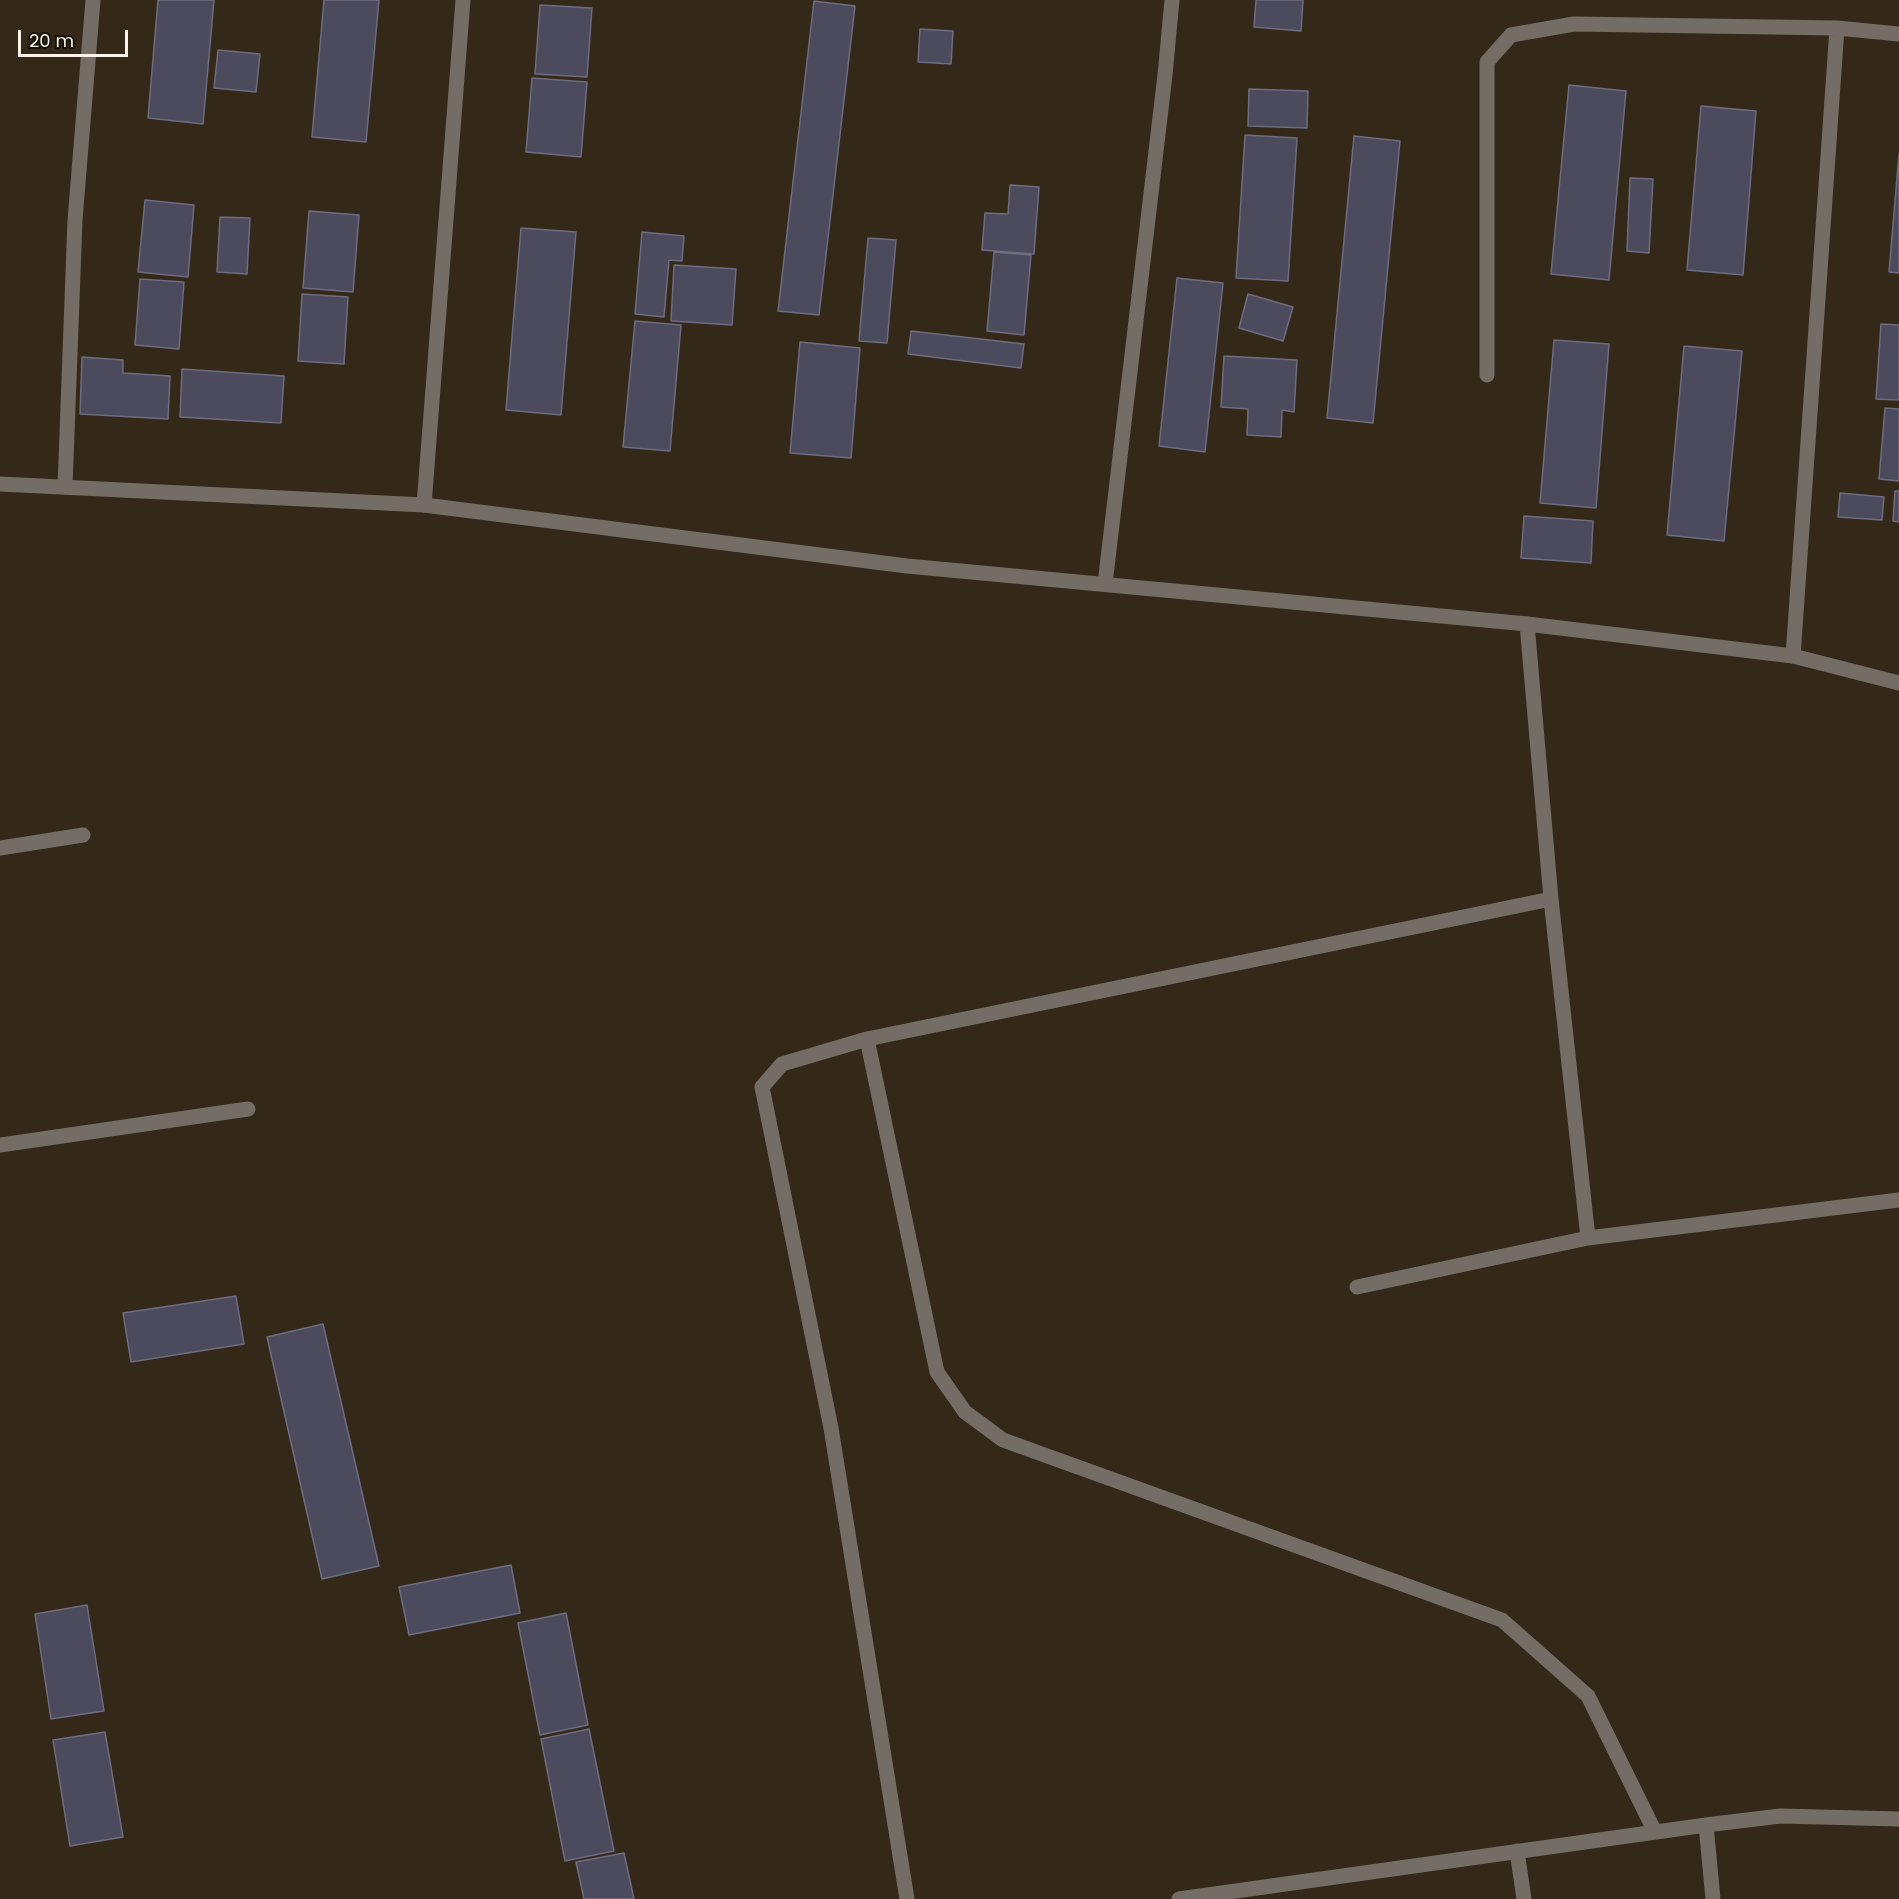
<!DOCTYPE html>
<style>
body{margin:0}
#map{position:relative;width:1899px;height:1899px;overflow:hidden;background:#342819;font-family:Poppins,sans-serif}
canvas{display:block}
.scale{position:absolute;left:18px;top:30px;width:110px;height:27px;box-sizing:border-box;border:3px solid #fbf3e9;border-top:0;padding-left:8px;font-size:18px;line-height:21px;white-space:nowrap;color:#fbf3e9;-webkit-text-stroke:4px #17120b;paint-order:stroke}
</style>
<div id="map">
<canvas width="1899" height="1899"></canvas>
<div class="scale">20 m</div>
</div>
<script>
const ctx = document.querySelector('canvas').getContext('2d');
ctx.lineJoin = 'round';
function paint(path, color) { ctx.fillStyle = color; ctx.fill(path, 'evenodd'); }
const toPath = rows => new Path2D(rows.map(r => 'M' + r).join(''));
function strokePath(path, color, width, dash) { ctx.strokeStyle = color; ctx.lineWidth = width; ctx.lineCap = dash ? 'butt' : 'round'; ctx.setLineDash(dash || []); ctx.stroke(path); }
const building = toPath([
 [158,0,214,0,203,124,148,118,158,0],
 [324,0,379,0,366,142,312,137,324,0],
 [1256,0,1303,0,1301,31,1254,27,1256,0],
 [814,1,855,6,819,315,778,311,814,1],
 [540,5,592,8,587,77,535,74,540,5],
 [920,29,953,31,951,64,918,62,920,29],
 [218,50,260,54,256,92,214,88,218,50],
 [532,78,587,82,581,157,526,152,532,78],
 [1569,85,1626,91,1609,280,1551,274,1569,85],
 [1249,89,1308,91,1307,128,1248,126,1249,89],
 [1701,106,1756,111,1743,275,1687,270,1701,106],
 [1245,135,1297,138,1288,281,1236,278,1245,135],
 [1354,136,1400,141,1373,423,1327,418,1354,136],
 [1899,154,1899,273,1889,272,1899,154],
 [1630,178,1653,179,1649,253,1627,251,1630,178],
 [1010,185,1039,187,1034,254,982,250,985,213,1008,214,1010,185],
 [145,200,194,205,188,277,138,272,145,200],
 [309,211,359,215,353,292,303,288,309,211],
 [220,217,250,218,247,274,217,272,220,217],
 [521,228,576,232,561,415,506,410,521,228],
 [642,232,684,236,682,261,669,260,664,317,635,314,642,232],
 [868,238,896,240,887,343,859,341,868,238],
 [994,252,1031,255,1024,335,987,331,994,252],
 [674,265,736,269,732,325,671,321,674,265],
 [1177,278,1223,283,1205,452,1159,446,1177,278],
 [140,279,184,282,179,349,135,345,140,279],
 [302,294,348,297,344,364,298,361,302,294],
 [1248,294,1293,307,1283,341,1239,328,1248,294],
 [635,321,681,325,670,451,623,447,635,321],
 [1881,324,1899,325,1899,400,1876,399,1881,324],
 [911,331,1024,344,1021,368,908,354,911,331],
 [1554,340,1609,344,1596,508,1540,503,1554,340],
 [800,342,860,348,851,458,790,453,800,342],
 [1684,346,1742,351,1724,541,1667,535,1684,346],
 [1224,356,1297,360,1294,412,1282,410,1281,437,1247,435,1248,409,1221,407,1224,356],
 [82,357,123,360,123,373,170,376,168,419,80,414,82,357],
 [182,369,284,376,281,423,180,417,182,369],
 [1885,408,1899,409,1899,481,1879,479,1885,408],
 [1895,491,1899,491,1899,522,1893,521,1895,491],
 [1840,493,1884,497,1882,520,1838,517,1840,493],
 [1524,516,1593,521,1591,563,1521,558,1524,516],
 [236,1296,244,1344,131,1362,123,1313,236,1296],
 [323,1324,379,1566,322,1579,267,1337,323,1324],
 [511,1565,520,1613,409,1635,399,1587,511,1565],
 [87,1605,104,1711,51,1719,35,1614,87,1605],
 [566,1613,588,1725,540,1735,518,1623,566,1613],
 [589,1729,614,1851,565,1861,541,1739,589,1729],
 [105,1732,123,1837,70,1846,53,1740,105,1732],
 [624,1853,634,1899,584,1899,576,1862,624,1853]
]);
const minor = toPath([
 [1487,375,1487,62,1511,35,1574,24,1837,28,1899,34],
 [65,487,75,220,93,0],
 [424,505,463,0],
 [1105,584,1165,75,1172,0],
 [1527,624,1551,899,1588,1238],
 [1793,656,1837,28],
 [0,848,83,835],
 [867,1039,937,1372,965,1412,1003,1440,1502,1620,1588,1696,1655,1832],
 [0,1145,248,1109],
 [1357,1287,1588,1238,1899,1200],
 [1706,1825,1713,1899],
 [1517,1851,1524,1899],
 [907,1899,831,1428,762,1087,782,1064,867,1039,1551,899],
 [1179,1899,1706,1825,1780,1816,1899,1819]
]);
const tertiary = toPath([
 [0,484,424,505,907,566,1527,624,1793,656,1899,683]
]);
paint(building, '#4b4b5d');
strokePath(building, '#6d6c80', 1.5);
strokePath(minor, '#736d65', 15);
strokePath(tertiary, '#736d65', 15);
</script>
